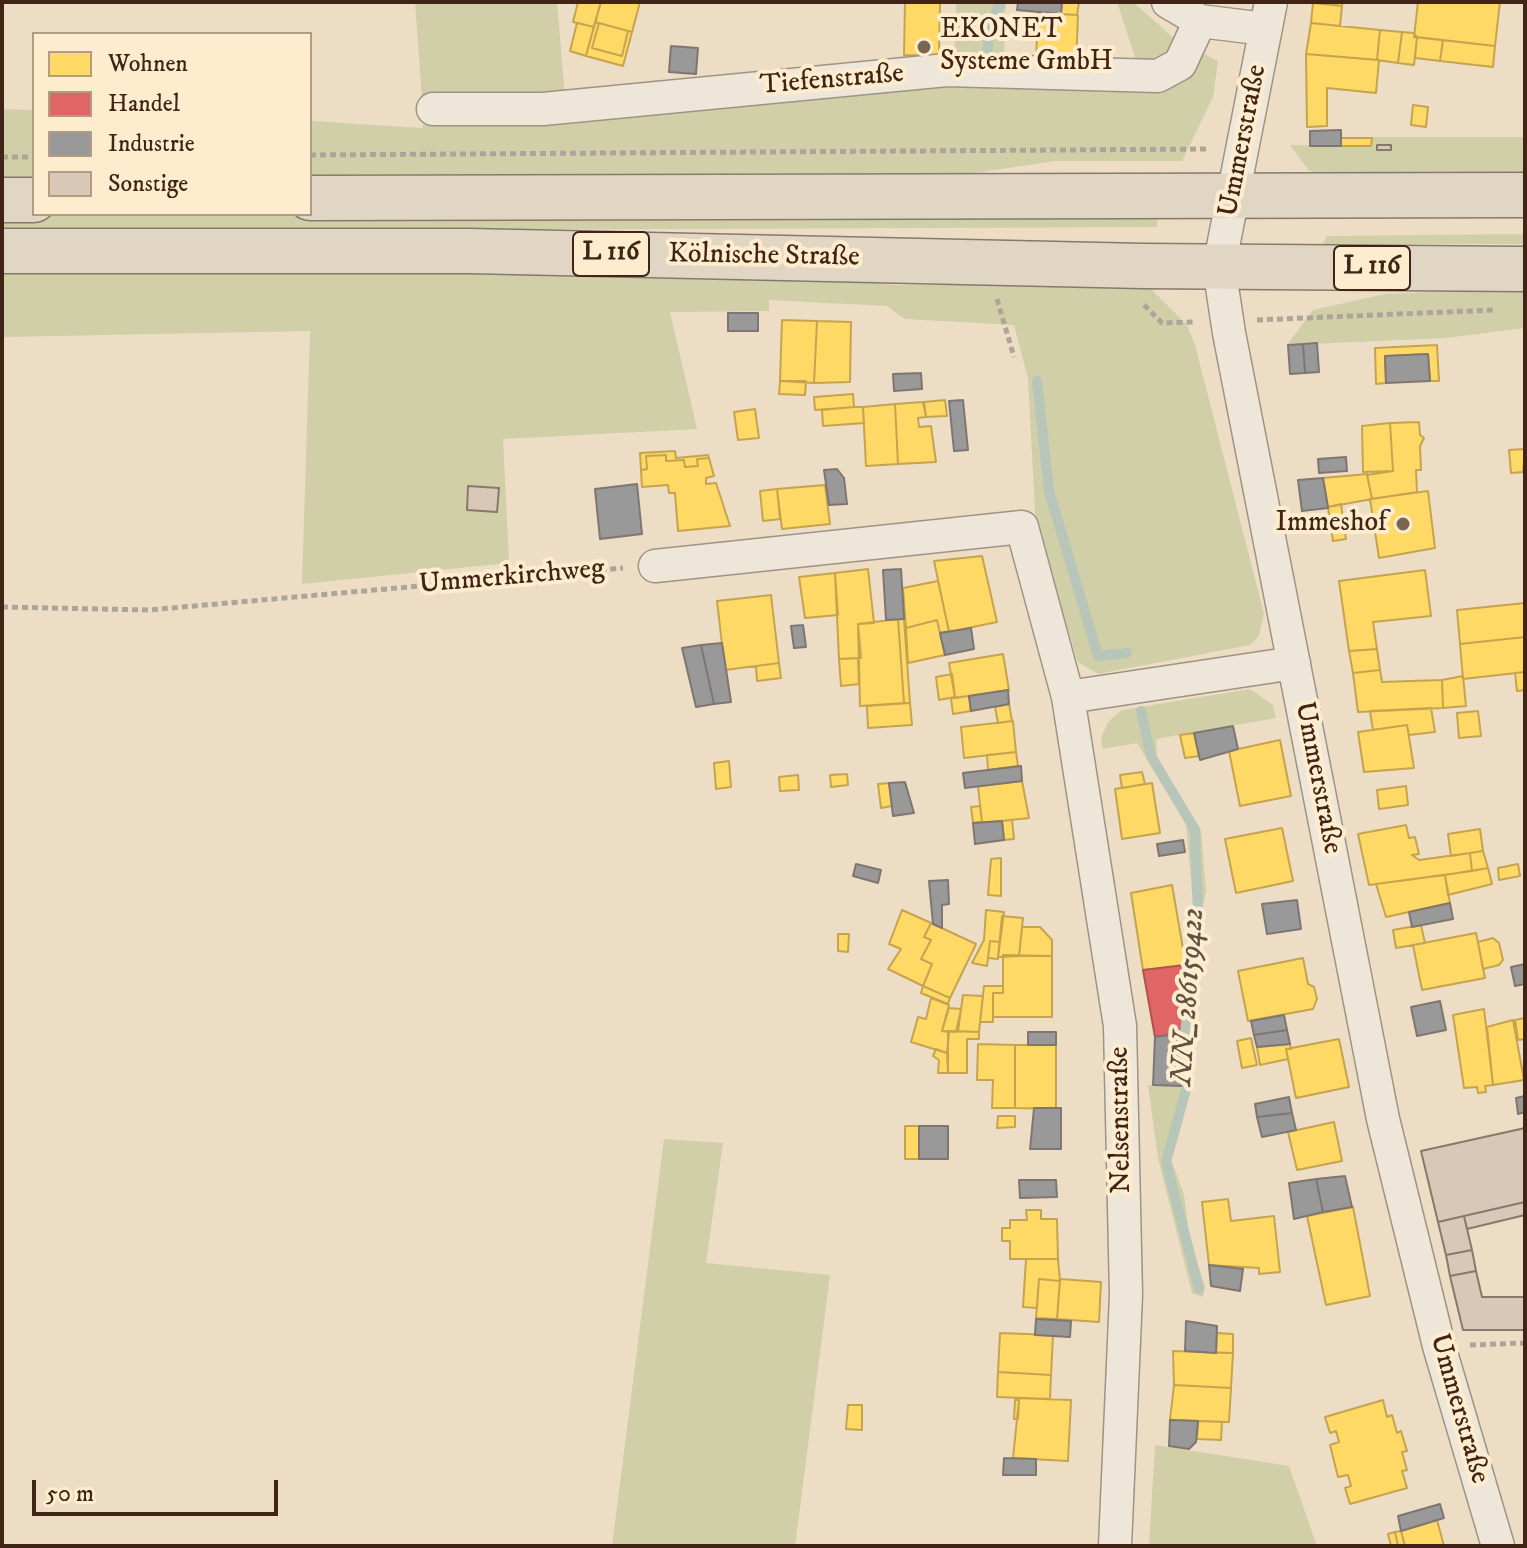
<!DOCTYPE html>
<meta charset="utf-8">
<style>
body{margin:0}
#map{position:relative;width:1527px;height:1548px;overflow:hidden;background:#ecddc4;font-family:"IM FELL DW Pica",serif}
canvas{display:block}
.frame{position:absolute;inset:0;border:4px solid #412416;pointer-events:none}
.legend{position:absolute;left:32px;top:32px;width:280px;height:184px;box-sizing:border-box;background:#fdecce;border:2px solid #b29c84;margin:0;padding:10px 14px;list-style:none;font-size:24px;color:#412416}
.legend li{display:flex;align-items:center;gap:16px;height:40px}
.legend b{width:40px;border:2px solid #b29c84}
.scale{position:absolute;left:32px;top:1480px;width:246px;height:36px;box-sizing:border-box;border:4px solid #412416;border-top:0;padding-left:10px;font-size:24px;line-height:28px;white-space:nowrap;color:#412416;-webkit-text-stroke:6px #fdecce;paint-order:stroke}
</style>
<div id="map">
<canvas width="1527" height="1548"></canvas>
<div class="frame"></div>
<ul class="legend">
<li><b style="height:22px;background:#ffd966"></b>Wohnen</li>
<li><b style="height:22px;background:#e06666"></b>Handel</li>
<li><b style="height:22px;background:#999"></b>Industrie</li>
<li><b style="height:22px;background:#d9c7b7"></b>Sonstige</li>
</ul>
<div class="scale">50 m</div>
</div>
<script>
const ctx = document.querySelector('canvas').getContext('2d');
ctx.lineJoin = 'round';
function paint(path, color) { ctx.fillStyle = color; ctx.fill(path, 'evenodd'); }
const toPath = rows => new Path2D(rows.map(r => 'M' + r).join(''));
function strokePath(path, color, width, dash) { ctx.strokeStyle = color; ctx.lineWidth = width; ctx.lineCap = dash ? 'butt' : 'round'; ctx.setLineDash(dash || []); ctx.stroke(path); }
function drawText(font, color, halo, rows, align = 'center') {
  ctx.font = font + ' "IM FELL DW Pica",serif'; ctx.lineWidth = 8; ctx.setLineDash([]); ctx.textBaseline = 'middle'; ctx.strokeStyle = halo; ctx.fillStyle = color; for (const [text, x, y, turn = 0] of rows) {
    ctx.save(); ctx.translate(x, y); ctx.rotate((+turn || 0) * Math.PI / 180); ctx.textAlign = isNaN(turn) ? turn : align; if (halo) ctx.strokeText(text, 0, 0); ctx.fillText(text, 0, 0); ctx.restore();
  }
}
const green = toPath([
 [415,2,557,2,565,97,422,99],
 [956,2,1006,2,1004,59,954,60],
 [1117,2,1133,2,1177,41,1166,58,1137,63],
 [1200,52,1218,61,1213,97,1182,161,1056,161,974,173,310,175,310,121,423,128,423,119,955,80,1138,87],
 [2,109,34,110,34,177,2,177],
 [1372,137,1525,137,1525,177,1354,178,1309,171,1290,145,1371,146],
 [2,216,112,215,1158,217,1157,227,2,232],
 [1525,234,1525,244,1323,244,1327,236],
 [670,271,899,285,1103,285,1151,289,1187,325,1195,345,1264,614,1259,636,1250,645,1098,674,1078,662,1036,530,1028,378,1014,325,905,319,887,306,769,300,769,311,670,312,697,429,503,439,509,563,302,584,310,331,2,337,2,274],
 [1525,288,1525,328,1446,338,1287,345,1313,310,1385,294],
 [1250,689,1273,705,1276,718,1156,739,1157,757,1201,830,1206,892,1197,932,1195,985,1187,1034,1192,1086,1171,1159,1184,1195,1190,1241,1205,1286,1203,1297,1192,1293,1158,1158,1148,1085,1183,1086,1194,914,1186,824,1137,743,1103,749,1101,738,1108,722,1122,710],
 [664,1139,723,1143,706,1263,830,1275,795,1546,612,1546],
 [1155,1445,1289,1466,1317,1546,1149,1546]
]);
const homes = toPath([
 [578,2,601,2,594,27,573,22,578,2],
 [601,2,640,2,632,32,595,22,601,2],
 [905,2,940,2,939,56,904,55,905,2],
 [1062,2,1079,2,1077,15,1061,14,1062,2],
 [1313,2,1343,2,1342,6,1313,2],
 [1418,2,1500,2,1495,46,1414,37,1418,2],
 [1313,3,1342,6,1340,26,1311,23,1313,3],
 [1038,13,1078,15,1076,63,1036,60,1038,13],
 [595,22,599,23,592,48,622,56,628,31,632,32,623,66,586,56,595,22],
 [577,23,594,27,586,56,570,51,577,23],
 [599,23,628,31,622,56,592,48,599,23],
 [1311,23,1380,30,1377,60,1306,54,1311,23],
 [1380,30,1402,32,1398,63,1377,60,1380,30],
 [1402,32,1414,33,1417,37,1414,65,1398,63,1402,32],
 [1417,37,1443,40,1440,61,1415,58,1417,37],
 [1443,40,1495,46,1493,67,1440,61,1443,40],
 [1306,54,1379,60,1376,93,1327,88,1327,126,1307,127,1306,54],
 [1413,105,1428,107,1426,127,1411,125,1413,105],
 [1341,138,1372,138,1371,146,1341,146,1341,138],
 [782,320,817,321,814,383,780,381,782,320],
 [817,321,851,322,850,382,814,383,817,321],
 [1437,345,1439,381,1430,381,1428,354,1385,356,1386,383,1376,384,1375,348,1437,345],
 [780,381,806,381,805,395,779,394,780,381],
 [853,394,854,407,815,410,814,397,853,394],
 [945,400,947,416,926,417,924,402,945,400],
 [923,402,926,417,918,418,919,427,931,426,936,462,898,464,895,404,923,402],
 [895,404,898,464,866,466,863,407,895,404],
 [854,407,863,407,864,423,823,426,822,410,854,407],
 [755,409,759,438,738,440,734,412,755,409],
 [1419,422,1420,435,1424,438,1420,446,1421,470,1416,470,1417,492,1372,499,1367,475,1393,471,1390,423,1419,422],
 [1390,423,1393,471,1363,472,1362,426,1390,423],
 [1525,449,1523,472,1511,473,1509,450,1525,449],
 [675,451,676,458,708,455,709,458,697,459,698,466,685,467,684,460,666,461,666,455,646,456,647,469,641,470,640,453,675,451],
 [666,455,666,461,684,460,685,467,698,466,697,459,709,458,714,476,706,478,706,484,716,483,730,526,678,531,675,493,669,493,668,485,642,487,641,470,647,469,646,456,666,455],
 [1367,474,1372,499,1328,507,1323,478,1367,474],
 [825,485,830,524,782,529,777,489,825,485],
 [777,489,780,519,763,521,760,491,777,489],
 [1428,491,1435,548,1379,558,1370,499,1428,491],
 [1341,504,1346,539,1333,541,1328,507,1341,504],
 [982,556,997,622,949,632,934,561,982,556],
 [868,569,874,623,858,624,861,658,839,659,835,573,868,569],
 [1425,570,1431,616,1373,622,1377,649,1349,651,1339,581,1425,570],
 [835,573,838,615,805,618,799,577,835,573],
 [938,581,949,631,940,633,937,620,906,628,903,588,938,581],
 [771,595,779,663,725,670,717,601,771,595],
 [1525,603,1525,637,1460,644,1457,610,1525,603],
 [898,619,904,619,910,703,904,703,898,619],
 [898,619,904,703,860,706,858,624,898,619],
 [937,620,945,655,908,663,906,628,937,620],
 [1525,637,1525,672,1463,679,1460,644,1525,637],
 [1377,649,1380,670,1353,673,1349,651,1377,649],
 [1003,654,1009,690,955,698,949,663,1003,654],
 [858,658,859,684,841,686,839,659,858,658],
 [779,663,781,678,757,681,756,666,779,663],
 [1380,670,1382,682,1442,680,1443,708,1358,712,1353,673,1380,670],
 [1525,672,1525,690,1517,691,1515,673,1525,672],
 [952,674,955,697,939,700,936,677,952,674],
 [1463,676,1466,706,1443,708,1442,680,1463,676],
 [969,696,971,711,953,714,951,698,969,696],
 [910,703,912,725,868,728,867,706,910,703],
 [1009,704,1012,721,998,723,995,707,1009,704],
 [1431,708,1435,732,1409,735,1407,725,1373,730,1370,711,1431,708],
 [1478,711,1481,736,1459,738,1457,713,1478,711],
 [1013,721,1016,752,964,758,961,727,1013,721],
 [1407,725,1414,768,1364,772,1358,732,1407,725],
 [1194,733,1199,756,1185,758,1180,735,1194,733],
 [1280,740,1291,796,1240,806,1229,751,1280,740],
 [1016,752,1018,766,988,770,987,755,1016,752],
 [729,761,731,787,716,789,714,763,729,761],
 [1142,772,1145,784,1122,788,1120,775,1142,772],
 [847,774,848,785,831,787,830,775,847,774],
 [798,775,799,790,780,791,779,777,798,775],
 [1022,781,1029,818,982,823,978,786,1022,781],
 [889,783,892,806,881,808,878,784,889,783],
 [1152,783,1160,833,1122,839,1115,789,1152,783],
 [1406,786,1408,805,1379,809,1377,790,1406,786],
 [980,806,982,822,973,823,971,807,980,806],
 [1012,820,1014,839,1004,840,1002,821,1012,820],
 [1406,825,1409,838,1415,837,1419,854,1412,855,1419,860,1470,853,1472,871,1369,885,1358,834,1406,825],
 [1282,828,1293,881,1236,893,1225,839,1282,828],
 [1480,829,1483,851,1451,856,1448,834,1480,829],
 [1483,851,1488,868,1472,871,1470,853,1483,851],
 [1001,858,1001,896,988,895,991,859,1001,858],
 [1518,864,1520,876,1499,880,1498,868,1518,864],
 [1488,868,1492,884,1448,895,1445,875,1488,868],
 [1445,875,1450,903,1386,917,1376,884,1445,875],
 [1172,885,1186,966,1143,970,1131,893,1172,885],
 [902,910,931,923,924,937,931,940,921,959,932,964,923,986,888,969,901,949,889,944,902,910],
 [986,910,1004,912,1000,942,990,941,987,966,972,963,984,940,986,910],
 [1002,916,1023,918,1019,956,998,957,1002,916],
 [931,923,976,944,950,998,923,986,932,964,921,959,931,940,924,937,931,923],
 [1421,925,1425,943,1396,948,1393,930,1421,925],
 [1022,927,1040,927,1052,940,1052,956,1019,956,1022,927],
 [1476,933,1485,978,1422,990,1413,945,1476,933],
 [838,934,849,934,848,952,838,951,838,934],
 [1493,938,1499,943,1503,960,1499,965,1483,969,1478,942,1493,938],
 [990,941,1000,942,998,959,988,958,990,941],
 [1003,955,1052,956,1052,1017,993,1017,993,993,1003,993,1003,955],
 [1303,958,1308,984,1314,987,1317,999,1313,1009,1248,1021,1238,971,1303,958],
 [923,986,950,998,948,1004,921,993,923,986],
 [984,986,1003,986,1003,993,993,993,993,1022,980,1022,984,986],
 [963,995,983,996,979,1032,958,1031,963,995],
 [931,998,949,1005,942,1031,949,1032,947,1053,911,1042,918,1017,926,1019,931,998],
 [949,1008,961,1009,956,1032,942,1031,949,1008],
 [1484,1009,1493,1085,1485,1086,1486,1092,1478,1093,1477,1087,1464,1088,1453,1015,1484,1009],
 [1525,1018,1525,1039,1518,1040,1515,1020,1525,1018],
 [1513,1020,1524,1080,1493,1085,1487,1027,1513,1020],
 [948,1031,979,1032,979,1039,967,1039,967,1073,948,1073,948,1031],
 [1251,1038,1257,1065,1242,1068,1237,1041,1251,1038],
 [1339,1039,1349,1087,1296,1098,1286,1049,1339,1039],
 [978,1044,1015,1045,1015,1108,992,1108,993,1080,977,1080,978,1044],
 [1290,1044,1291,1049,1286,1049,1288,1059,1260,1065,1257,1047,1290,1044],
 [1015,1045,1056,1045,1056,1109,1015,1108,1015,1045],
 [936,1049,947,1053,948,1073,938,1073,939,1060,933,1056,936,1049],
 [998,1116,1015,1116,1015,1127,997,1128,998,1116],
 [1334,1122,1342,1161,1297,1170,1288,1132,1334,1122],
 [905,1126,919,1126,919,1159,905,1159,905,1126],
 [1228,1199,1231,1221,1274,1216,1280,1272,1259,1274,1259,1268,1209,1265,1202,1202,1228,1199],
 [1353,1207,1370,1296,1326,1305,1307,1216,1353,1207],
 [1026,1210,1041,1210,1041,1219,1057,1219,1058,1259,1010,1259,1010,1241,1002,1241,1002,1228,1010,1228,1010,1220,1027,1220,1026,1210],
 [1026,1259,1058,1259,1060,1281,1039,1279,1037,1308,1023,1307,1026,1259],
 [1039,1279,1060,1281,1057,1319,1036,1318,1039,1279],
 [1060,1279,1101,1282,1099,1322,1057,1319,1060,1279],
 [1000,1333,1053,1335,1051,1375,998,1372,1000,1333],
 [1217,1333,1233,1334,1233,1353,1216,1353,1217,1333],
 [1173,1351,1233,1353,1231,1388,1174,1385,1173,1351],
 [998,1372,1051,1375,1050,1399,997,1397,998,1372],
 [1174,1385,1231,1388,1229,1422,1170,1420,1174,1385],
 [1015,1398,1071,1400,1068,1461,1013,1458,1019,1400,1015,1398],
 [1015,1400,1019,1400,1018,1419,1014,1419,1015,1400],
 [1383,1400,1387,1417,1392,1415,1397,1433,1401,1431,1407,1451,1402,1452,1407,1470,1402,1471,1407,1488,1350,1504,1345,1488,1351,1486,1348,1475,1338,1477,1330,1445,1339,1442,1336,1431,1330,1433,1325,1417,1383,1400],
 [848,1405,862,1405,862,1430,846,1429,848,1405],
 [1198,1421,1222,1422,1221,1440,1197,1439,1198,1421],
 [1437,1520,1444,1546,1405,1546,1401,1531,1437,1520],
 [1401,1531,1405,1546,1398,1546,1395,1532,1401,1531],
 [1395,1532,1398,1546,1391,1546,1388,1534,1395,1532]
]);
const shops = toPath([
 [1193,964,1183,1033,1155,1037,1143,970,1193,964]
]);
const industry = toPath([
 [1018,2,1062,2,1061,14,1017,10,1018,2],
 [671,46,698,48,696,74,669,72,671,46],
 [1341,130,1341,146,1310,146,1310,131,1341,130],
 [728,313,758,313,758,331,728,331,728,313],
 [1317,343,1319,372,1305,373,1303,344,1317,343],
 [1303,344,1305,373,1290,374,1288,345,1303,344],
 [1428,354,1430,381,1386,383,1385,356,1428,354],
 [921,373,922,389,894,391,893,374,921,373],
 [963,400,968,450,954,451,949,401,963,400],
 [1346,457,1347,471,1319,473,1318,459,1346,457],
 [837,469,844,478,847,504,829,505,824,470,837,469],
 [1323,478,1328,508,1302,511,1298,480,1323,478],
 [637,484,642,534,600,539,595,489,637,484],
 [901,569,904,619,886,620,883,570,901,569],
 [803,625,806,647,794,648,791,626,803,625],
 [971,628,974,649,945,655,940,633,971,628],
 [722,643,731,702,714,704,701,645,722,643],
 [701,645,714,704,696,707,682,648,701,645],
 [1008,690,1009,704,971,711,969,696,1008,690],
 [1233,726,1238,749,1200,760,1194,733,1233,726],
 [1021,766,1022,781,965,788,963,773,1021,766],
 [905,782,914,813,893,816,889,783,905,782],
 [1002,821,1004,840,975,844,973,823,1002,821],
 [1183,840,1185,852,1159,856,1157,844,1183,840],
 [856,864,881,870,878,883,853,876,856,864],
 [948,880,949,904,942,905,942,928,933,924,929,881,948,880],
 [1297,900,1301,929,1267,934,1262,904,1297,900],
 [1450,903,1453,919,1412,927,1409,912,1450,903],
 [1525,964,1525,984,1515,986,1511,967,1525,964],
 [1440,1001,1446,1030,1417,1036,1411,1007,1440,1001],
 [1284,1015,1287,1030,1254,1035,1251,1021,1284,1015],
 [1287,1030,1290,1044,1257,1047,1254,1035,1287,1030],
 [1028,1032,1056,1032,1056,1045,1028,1045,1028,1032],
 [1183,1033,1182,1086,1153,1085,1155,1037,1183,1033],
 [1525,1096,1525,1112,1518,1114,1516,1098,1525,1096],
 [1289,1097,1292,1113,1257,1117,1255,1104,1289,1097],
 [1034,1108,1061,1108,1061,1149,1030,1149,1034,1108],
 [1292,1113,1296,1130,1262,1137,1257,1117,1292,1113],
 [919,1126,948,1126,948,1159,919,1159,919,1126],
 [1345,1176,1352,1207,1323,1212,1316,1179,1345,1176],
 [1316,1179,1323,1212,1294,1219,1289,1183,1316,1179],
 [1019,1180,1056,1180,1057,1197,1020,1198,1019,1180],
 [1209,1265,1243,1269,1240,1291,1211,1286,1209,1265],
 [1036,1319,1071,1321,1070,1337,1035,1335,1036,1319],
 [1186,1321,1217,1326,1216,1353,1185,1351,1186,1321],
 [1170,1420,1198,1421,1196,1442,1189,1449,1169,1446,1170,1420],
 [1004,1458,1036,1459,1036,1475,1003,1475,1004,1458],
 [1440,1504,1444,1518,1401,1531,1398,1516,1440,1504]
]);
const stream = toPath([
 [987,52,991,22,1001,2],
 [1037,381,1049,491,1098,656,1127,653],
 [1141,711,1151,756,1195,830,1198,913,1185,1034,1187,1086,1166,1162,1199,1289]
]);
const building = toPath([
 [1377,145,1391,145,1391,150,1377,150,1377,145],
 [468,486,499,488,497,512,467,510,468,486],
 [1525,1128,1525,1202,1438,1222,1421,1151,1525,1128],
 [1525,1202,1525,1215,1467,1229,1464,1216,1525,1202],
 [1464,1216,1472,1250,1446,1255,1438,1222,1464,1216],
 [1472,1250,1476,1271,1450,1276,1446,1255,1472,1250],
 [1476,1271,1482,1297,1525,1297,1525,1330,1463,1330,1450,1276,1476,1271]
]);
const path = toPath([
 [310,155,1209,149],
 [2,157,34,157],
 [997,299,1014,357],
 [1144,305,1162,323,1195,322],
 [1257,320,1494,310],
 [2,607,149,610,623,568],
 [1470,1345,1525,1343]
]);
const minor = toPath([
 [1168,2,1200,21,1265,29],
 [1271,2,1219,267,1229,333,1383,1119,1439,1346,1498,1546],
 [433,109,543,109,947,70,1158,76,1180,64,1200,21],
 [655,566,1022,527,1068,697],
 [1115,1546,1126,1295,1120,1026,1068,697,1294,663]
]);
const primary = toPath([
 [310,198,1525,195],
 [2,200,34,200],
 [2,251,470,251,1143,266,1525,269]
]);
const markers = [
 [924,47,8,"#7d6553"],
 [1403,524,8,"#7d6553"]
];
const shields = [
 [611,254,76],
 [1372,268,76]
];
const shieldNames = [
 ["L 116",611,254],
 ["L 116",1372,268]
];
const poiNames = [
 ["EKONET",940,31],
 ["Systeme GmbH",940,63],
 ["Immeshof",1387,524,"right"]
];
const streetNames = [
 ["Tiefenstraße",832,81,-5],
 ["Ummerstraße",1244,141,-79],
 ["Kölnische Straße",764,257,1],
 ["Ummerkirchweg",512,578,-5],
 ["Ummerstraße",1317,778,79],
 ["Nelsenstraße",1122,1120,-91],
 ["Ummerstraße",1458,1409,74]
];
const waterNames = [
 ["NN_286159422",1190,997,-86]
];
paint(green, '#d0cfa8');
paint(homes, '#ffd966');
strokePath(homes, '#c6a34e', 2);
paint(shops, '#e06666');
strokePath(shops, '#b0524e', 2);
paint(industry, '#999');
strokePath(industry, '#7f7672', 2);
strokePath(stream, '#b7c6b8', 10);
paint(building, '#d9c7b7');
strokePath(building, '#867a6c', 2);
strokePath(minor, '#9f9383', 35);
strokePath(primary, '#867a6c', 47);
strokePath(path, '#aea59a', 5, [6, 4]);
strokePath(minor, '#eee6d9', 32);
strokePath(primary, '#e1d5c4', 44);
for (const [x, y, r, color] of markers) { const dot = new Path2D(); dot.arc(x, y, r, 0, 2 * Math.PI); ctx.fillStyle = color; ctx.fill(dot); strokePath(dot, '#fdecce', 3); }
for (const [x, y, w] of shields) { const box = new Path2D(); box.roundRect(x - w / 2, y - 22, w, 44, 6); ctx.fillStyle = '#fdecce'; ctx.fill(box); strokePath(box, '#412416', 2); }
drawText('bold 26px', '#412416', null, shieldNames);
drawText('28px', '#412416', '#fdecce', poiNames, 'left');
drawText('28px', '#412416', '#fdecce', streetNames);
drawText('italic 30px', '#5e5245', '#fdecce', waterNames);
</script>
